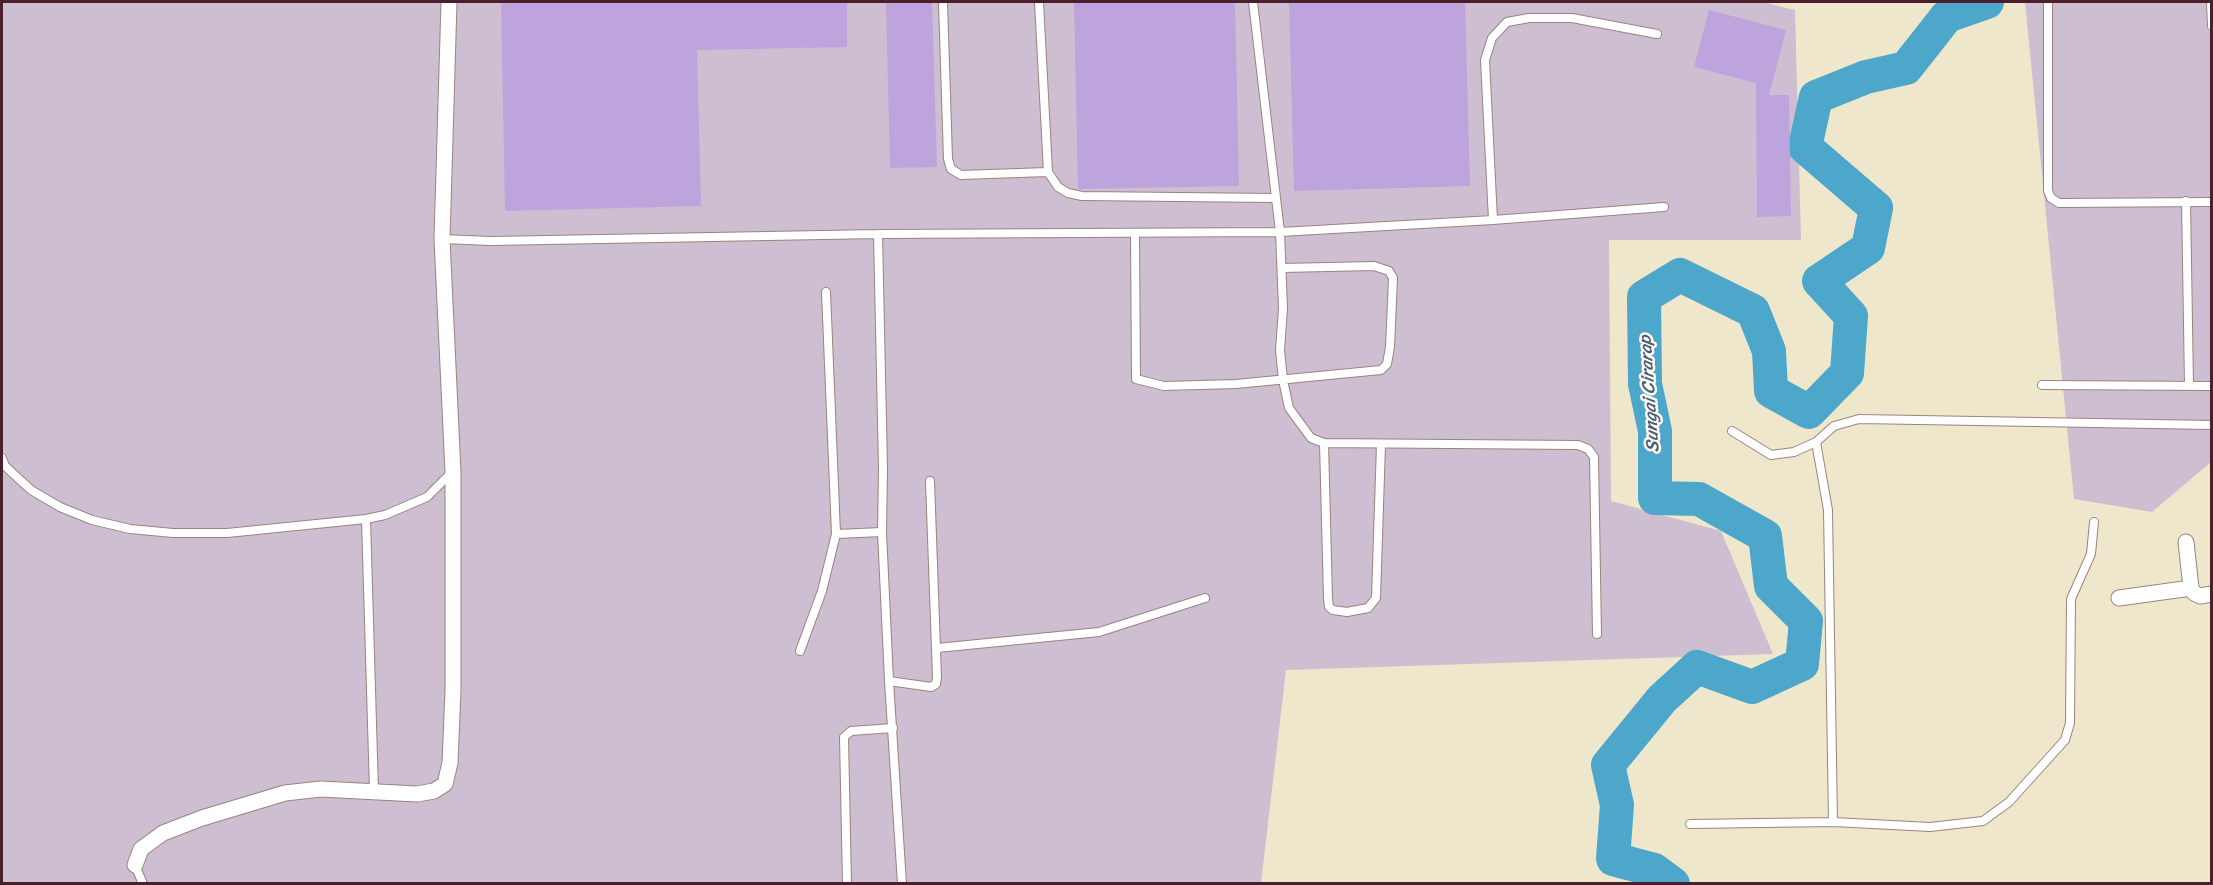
<!DOCTYPE html>
<style>
body{margin:0}
#map{position:relative;width:2213px;height:885px;overflow:hidden;background:#efe7cc;font-family:Sriracha,sans-serif}
canvas{display:block}
.frame{position:absolute;inset:0;border:3px solid #4a1f2b;pointer-events:none}
</style>
<div id="map">
<canvas width="2213" height="885"></canvas>
<div class="frame"></div>
</div>
<script>
const ctx = document.querySelector('canvas').getContext('2d');
ctx.lineJoin = 'round';
function paint(path, color) { ctx.fillStyle = color; ctx.fill(path, 'evenodd'); }
const toPath = rows => new Path2D(rows.map(r => 'M' + r).join(''));
function strokePath(path, color, width, dash) { ctx.strokeStyle = color; ctx.lineWidth = width; ctx.lineCap = dash ? 'butt' : 'round'; ctx.setLineDash(dash || []); ctx.stroke(path); }
function drawText(font, color, halo, rows, align = 'center') {
  ctx.font = font + ' Sriracha,sans-serif'; ctx.lineWidth = 5; ctx.setLineDash([]); ctx.textBaseline = 'middle'; ctx.strokeStyle = halo; ctx.fillStyle = color; for (const [text, x, y, turn = 0] of rows) {
    ctx.save(); ctx.translate(x, y); ctx.rotate((+turn || 0) * Math.PI / 180); ctx.textAlign = isNaN(turn) ? turn : align; if (halo) ctx.strokeText(text, 0, 0); ctx.fillText(text, 0, 0); ctx.restore();
  }
}
const industrial = toPath([
 [2,2,1762,2,1795,10,1801,240,1609,240,1611,501,1721,531,1773,654,1286,670,1261,883,2,884],
 [2025,2,2211,2,2211,462,2152,512,2074,499]
]);
const river = toPath([
 [1673,884,1654,870,1613,859,1617,805,1608,765,1662,699,1697,667,1752,687,1802,664,1806,621,1771,586,1765,536,1699,499,1655,498,1655,431,1645,384,1644,297,1680,275,1753,311,1769,351,1771,391,1809,412,1847,373,1851,316,1819,281,1868,248,1876,208,1805,147,1816,97,1866,77,1906,68,1947,16,1987,2]
]);
const building = toPath([
 [501,2,847,2,847,47,697,50,701,206,505,211],
 [886,2,932,2,937,167,890,168],
 [1074,2,1235,2,1239,186,1078,189],
 [1289,2,1465,2,1470,186,1294,191],
 [1709,10,1786,30,1769,95,1789,95,1791,216,1757,217,1756,83,1694,67]
]);
const service = toPath([
 [943,2,948,159,951,169,961,175,1048,172],
 [1039,2,1048,172,1058,187,1068,193,1082,196,1275,198],
 [1253,2,1280,232,1283,308,1280,350,1283,380,1289,408,1311,438,1324,443,1578,445,1588,449,1594,457,1597,634],
 [2048,2,2048,191,2051,198,2059,203,2212,202],
 [2211,2,2212,26],
 [2186,201,2189,385],
 [1493,220,1485,60,1492,38,1507,22,1529,18,1572,18,1657,34],
 [1135,233,1136,379,1164,386,1236,384,1381,370,1387,364,1390,347,1393,278,1389,271,1374,266,1282,268],
 [878,234,883,469,882,532,889,681,902,884],
 [442,239,491,241,878,234,1280,232,1493,220,1664,207],
 [2042,385,2212,386],
 [1732,431,1771,455,1794,452,1816,442,1834,426,1859,419,2212,425],
 [1324,443,1328,598,1329,607,1333,610,1347,612,1368,608,1376,598,1381,444],
 [2,458,5,466,31,490,60,507,92,520,130,529,173,533,227,533,366,519,385,515,427,497,451,473],
 [366,519,374,792],
 [836,534,882,532],
 [937,648,1099,632,1205,598],
 [800,651,822,591,836,534,826,292],
 [889,681,931,687,936,684,937,677,930,481],
 [1833,822,1930,827,1983,821,2009,802,2065,740,2070,723,2071,599,2091,554,2094,522],
 [1690,824,1833,822,1828,510,1816,442],
 [135,865,143,884],
 [847,884,844,737,851,731,893,728]
]);
const minor = toPath([
 [2186,542,2191,588,2194,593,2200,596,2212,594],
 [2119,598,2191,588],
 [135,865,141,849,163,833,202,818,285,793,321,789,417,794,434,791,445,784,450,763,453,690,453,472,442,239,449,2]
]);
const waterNames = [
 ["Sungai Cirarap",1650,394,-94]
];
paint(industrial, '#cebed2');
strokePath(river, '#4da7ca', 34);
paint(building, '#bda4dd');
strokePath(service, '#9c837c', 10);
strokePath(minor, '#9c837c', 17);
strokePath(service, '#fff', 8);
strokePath(minor, '#fff', 15);
drawText('italic 18px', '#4b5c73', '#fdfcf7', waterNames);
</script>
